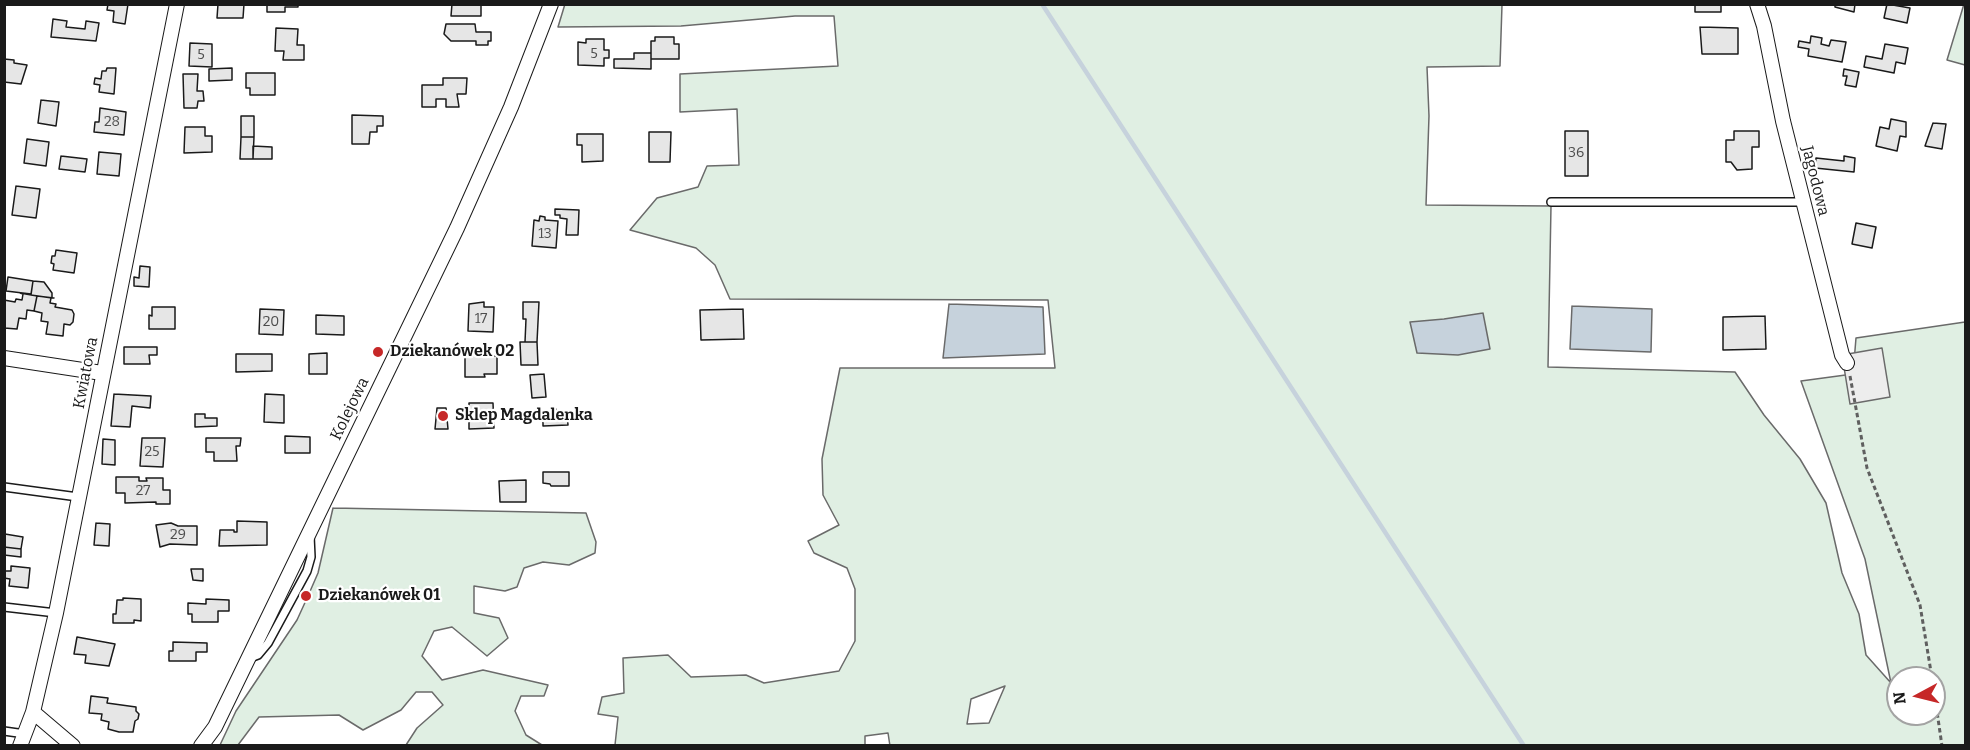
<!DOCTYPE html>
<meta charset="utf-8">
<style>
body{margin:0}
#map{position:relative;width:1970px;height:750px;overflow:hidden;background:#fff;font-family:Bitter,serif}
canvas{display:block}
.frame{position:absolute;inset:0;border:6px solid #1a1a1a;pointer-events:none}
.north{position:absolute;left:1886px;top:666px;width:60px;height:60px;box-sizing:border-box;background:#fff;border:2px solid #a3a3a3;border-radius:50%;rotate:263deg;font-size:16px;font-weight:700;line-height:24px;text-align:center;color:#1a1a1a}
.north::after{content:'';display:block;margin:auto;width:21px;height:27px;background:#c62828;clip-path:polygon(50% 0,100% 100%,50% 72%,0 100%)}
</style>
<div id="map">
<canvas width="1970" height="750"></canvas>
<div class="frame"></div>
<div class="north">N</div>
</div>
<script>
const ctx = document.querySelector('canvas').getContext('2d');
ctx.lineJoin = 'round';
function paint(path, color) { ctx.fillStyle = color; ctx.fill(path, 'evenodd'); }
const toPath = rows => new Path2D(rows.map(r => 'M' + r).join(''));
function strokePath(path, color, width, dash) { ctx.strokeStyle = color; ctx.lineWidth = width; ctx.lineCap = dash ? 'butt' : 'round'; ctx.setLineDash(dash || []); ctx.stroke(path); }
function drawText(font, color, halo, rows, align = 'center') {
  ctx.font = font + ' Bitter,serif'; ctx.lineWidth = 4.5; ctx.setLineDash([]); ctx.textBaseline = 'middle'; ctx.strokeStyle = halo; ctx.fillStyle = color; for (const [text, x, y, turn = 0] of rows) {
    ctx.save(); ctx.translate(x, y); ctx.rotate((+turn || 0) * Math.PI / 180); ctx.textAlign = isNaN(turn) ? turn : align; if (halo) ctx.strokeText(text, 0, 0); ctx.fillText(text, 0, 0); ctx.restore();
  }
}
const green = toPath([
 [565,4,1502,5,1500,66,1427,67,1429,116,1426,205,1551,206,1548,367,1735,372,1764,415,1800,459,1826,503,1842,573,1859,614,1866,655,1891,683,1865,559,1801,381,1853,374,1856,338,1965,322,1965,745,890,746,888,733,865,736,865,746,615,745,618,717,598,714,602,697,624,693,623,658,668,655,691,677,746,675,764,683,839,671,855,641,855,589,847,568,814,553,808,541,839,525,823,495,822,459,840,368,1055,368,1048,300,730,299,715,265,696,248,630,230,657,198,698,187,707,166,739,165,737,109,680,112,680,74,838,66,834,16,795,16,681,26,558,27,565,4],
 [1898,678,1934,678,1934,714,1898,714,1898,678],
 [1005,686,989,723,967,724,971,699,1005,686],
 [1964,4,1966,5,1965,65,1947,60,1964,4],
 [333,508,586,513,596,542,595,553,569,565,543,562,524,568,517,587,505,591,474,586,474,613,499,618,508,638,487,656,452,627,434,631,422,656,442,680,483,670,548,685,544,696,521,696,515,711,526,735,542,745,406,745,417,728,443,705,432,692,416,692,401,710,363,730,339,715,259,717,238,745,220,745,236,711,297,620,308,596,318,573,333,508]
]);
const parking = toPath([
 [1882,348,1890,397,1850,404,1842,355,1882,348]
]);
const water = toPath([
 [949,304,1043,307,1045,354,943,358,949,304],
 [1572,306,1652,309,1651,352,1570,349,1572,306],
 [1483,313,1490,349,1458,355,1417,353,1410,322,1444,319,1483,313]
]);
const stream = toPath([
 [1042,4,1524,746]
]);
const building = toPath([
 [108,4,128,4,125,24,113,22,114,11,107,10,108,4],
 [218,4,244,4,243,18,217,18,218,4],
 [267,4,298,4,298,7,285,7,285,12,267,12,267,4],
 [452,4,481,4,481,16,451,16,452,4],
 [1695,4,1721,4,1721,12,1695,12,1695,4],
 [1835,4,1855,4,1854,12,1835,7,1835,4],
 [1887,4,1910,8,1907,23,1884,18,1887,4],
 [53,19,67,21,66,27,85,29,86,21,99,23,96,41,51,37,53,19],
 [446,24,475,24,476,32,491,32,491,41,488,41,488,45,476,45,476,41,451,41,444,34,446,24],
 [1700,27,1738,28,1738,54,1702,54,1700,27],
 [276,28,298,29,297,45,304,45,304,60,283,60,284,51,275,51,276,28],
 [1811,36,1822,38,1821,44,1829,46,1831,40,1846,42,1842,62,1808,56,1809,49,1798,47,1799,41,1810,43,1811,36],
 [655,37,674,37,674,44,679,44,679,59,651,59,651,41,655,41,655,37],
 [586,39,604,39,604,50,609,50,609,58,604,58,604,66,578,65,578,42,586,43,586,39],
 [190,43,212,44,212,67,189,66,190,43],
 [1885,44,1908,48,1905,64,1896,62,1894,73,1864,67,1866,56,1882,59,1885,44],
 [634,53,651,53,651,69,614,68,614,59,634,59,634,53],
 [4,59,14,60,14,63,27,65,21,84,4,82,4,59],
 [107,68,116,68,114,94,99,92,100,85,94,84,95,78,101,79,102,71,106,71,107,68],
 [232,68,232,80,209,81,209,69,232,68],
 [1844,69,1859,72,1856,87,1845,85,1847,76,1843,76,1844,69],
 [246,73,275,73,275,95,250,95,250,88,246,88,246,73],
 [183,74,198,74,197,91,203,91,204,101,198,101,197,108,184,108,183,74],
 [443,78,467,78,466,94,457,94,459,107,446,107,446,99,436,99,436,107,422,107,422,85,443,85,443,78],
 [41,100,59,102,56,126,38,123,41,100],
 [100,108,126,112,124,135,94,132,95,122,99,122,100,108],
 [352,115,383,116,383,126,377,126,377,132,370,132,369,144,352,144,352,115],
 [241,116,254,116,254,137,241,137,241,116],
 [1891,119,1906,122,1906,137,1900,136,1897,151,1876,146,1880,127,1889,129,1891,119],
 [1933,123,1946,124,1942,149,1925,146,1933,123],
 [185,127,205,127,205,136,212,136,212,152,184,153,185,127],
 [1565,131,1588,131,1588,176,1565,176,1565,131],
 [1734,131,1759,131,1759,147,1752,147,1752,169,1737,170,1731,162,1726,162,1726,140,1734,140,1734,131],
 [649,132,671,132,670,162,649,162,649,132],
 [577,134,603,134,603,161,582,162,582,145,577,145,577,134],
 [241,137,254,137,253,159,240,159,241,137],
 [27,139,49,142,46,166,24,163,27,139],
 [253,146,272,147,272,159,253,159,253,146],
 [99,152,121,154,119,176,97,174,99,152],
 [61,156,87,159,85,172,59,169,61,156],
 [1844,156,1855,158,1854,172,1815,168,1816,158,1844,161,1844,156],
 [16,186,40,189,36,218,12,215,16,186],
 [555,209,579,210,578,235,566,235,567,219,560,218,560,215,555,215,555,209],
 [540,216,545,217,545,220,558,221,556,248,532,246,534,220,539,221,540,216],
 [1856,223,1876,227,1872,248,1852,244,1856,223],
 [56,250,77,253,74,273,53,270,54,264,51,263,52,256,55,256,56,250],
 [140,266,150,267,149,287,134,286,134,277,139,278,140,266],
 [8,277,33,281,31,294,6,291,8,277],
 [33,281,44,282,52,293,52,298,31,295,33,281],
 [20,293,37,296,34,311,27,310,26,319,19,318,17,329,4,328,4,300,15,302,16,299,22,300,23,294,20,293],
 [37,296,54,298,51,298,50,303,56,304,55,307,72,310,74,314,73,322,70,325,64,324,63,336,46,334,48,322,41,321,42,313,34,311,37,296],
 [484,302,484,307,494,307,493,332,468,331,469,304,484,302],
 [523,302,539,302,537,342,525,342,526,319,523,319,523,302],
 [152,307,175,307,175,329,149,329,149,315,152,316,152,307],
 [260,309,284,310,283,335,259,334,260,309],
 [743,309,744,339,701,340,700,310,743,309],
 [316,315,344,316,344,335,316,334,316,315],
 [1765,316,1766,349,1723,350,1723,317,1765,316],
 [520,342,537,342,538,365,521,365,520,342],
 [124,347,157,347,157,355,149,355,150,364,124,364,124,347],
 [465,352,485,352,485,356,497,356,497,374,484,374,485,377,465,377,465,352],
 [327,353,327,374,309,374,309,354,327,353],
 [236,354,272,354,272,371,236,372,236,354],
 [544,374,546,397,532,398,530,375,544,374],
 [114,394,151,396,150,408,132,406,130,427,111,426,114,394],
 [265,394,284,395,284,423,264,422,265,394],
 [469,403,493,403,494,428,469,429,469,403],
 [437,408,446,408,448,429,435,429,437,408],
 [551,409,556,409,556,414,567,414,568,425,543,426,543,415,550,414,551,409],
 [195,414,205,414,205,418,217,418,217,426,195,427,195,414],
 [285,436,310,437,310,453,285,453,285,436],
 [142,438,165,438,163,467,140,466,142,438],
 [206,438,241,438,240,446,236,446,237,461,214,461,214,452,206,452,206,438],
 [103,439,115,440,115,465,102,464,103,439],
 [543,472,569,472,569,486,551,486,550,484,543,483,543,472],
 [116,477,139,477,139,481,147,481,146,478,163,478,163,490,170,490,170,504,156,504,156,502,125,503,125,493,116,493,116,477],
 [526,480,526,502,500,502,499,481,526,480],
 [237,521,267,522,267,545,219,546,220,530,234,530,234,532,237,532,237,521],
 [96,523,110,524,109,546,94,545,96,523],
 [171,523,178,526,197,526,197,545,170,544,160,547,156,525,171,523],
 [5,534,23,537,21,549,4,547,5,534],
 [4,547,21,549,21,557,4,555,4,547],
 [11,566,30,568,28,588,9,586,10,579,4,578,5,571,11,571,11,566],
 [191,569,203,569,203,581,193,580,191,569],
 [123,598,141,599,141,621,134,620,134,623,113,623,113,614,116,614,117,600,123,600,123,598],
 [206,599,229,600,229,611,218,611,218,622,192,622,192,614,188,614,188,603,206,604,206,599],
 [77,637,115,644,109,666,85,663,86,655,74,654,77,637],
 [173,642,207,643,207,652,196,652,196,661,169,661,169,651,173,651,173,642],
 [91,696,108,698,107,703,136,707,136,711,139,714,138,719,135,721,133,732,119,732,108,729,109,722,101,720,102,714,89,713,91,696]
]);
const path = toPath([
 [1850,376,1867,468,1920,605,1932,678],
 [1934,691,1942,746]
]);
const service = toPath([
 [1551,202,1804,202],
 [4,487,78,497],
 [4,607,56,613],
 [250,658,258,655,268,643,307,571,311,557,310,536],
 [4,731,25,734]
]);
const minor = toPath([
 [1757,4,1764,26,1783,121,1842,355,1847,363],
 [4,358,102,373],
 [33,712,73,746],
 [20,746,33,712,56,613,177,4],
 [201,746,215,727,457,228,511,107,551,4]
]);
const markers = [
 [378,352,6,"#c62828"],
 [443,416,6,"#c62828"],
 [306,596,6,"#c62828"]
];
const numberNames = [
 ["5",594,54],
 ["5",201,55],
 ["28",112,122],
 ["36",1576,153],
 ["13",545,234],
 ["17",481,319],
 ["20",271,322],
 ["25",152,452],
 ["27",143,491],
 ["29",178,535]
];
const streetNames = [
 ["Jagodowa",1815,181,76],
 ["Kwiatowa",86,373,-79],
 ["Kolejowa",350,409,-64]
];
const poiNames = [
 ["Dziekanówek 02",390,352],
 ["Sklep Magdalenka",455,416],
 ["Dziekanówek 01",318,596]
];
paint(green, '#e0efe3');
strokePath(green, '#6a6a6a', 1.5);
paint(parking, '#ededed');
strokePath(parking, '#6a6a6a', 1.5);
paint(water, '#c6d2dc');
strokePath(water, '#6a6a6a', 1.5);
strokePath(stream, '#c6d2dc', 4.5);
paint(building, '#e6e6e6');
strokePath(building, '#1a1a1a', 1.5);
strokePath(service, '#1a1a1a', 10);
strokePath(minor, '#1a1a1a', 16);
strokePath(path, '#5f5f5f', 3, [4.5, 3]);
strokePath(service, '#fff', 7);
strokePath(minor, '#fff', 14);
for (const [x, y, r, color] of markers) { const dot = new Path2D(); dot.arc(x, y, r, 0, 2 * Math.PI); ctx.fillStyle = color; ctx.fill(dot); strokePath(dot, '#fff', 2); }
drawText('14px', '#4d4d4d', null, numberNames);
drawText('16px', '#1a1a1a', '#fff', streetNames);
drawText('bold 16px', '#1a1a1a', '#fff', poiNames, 'left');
</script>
